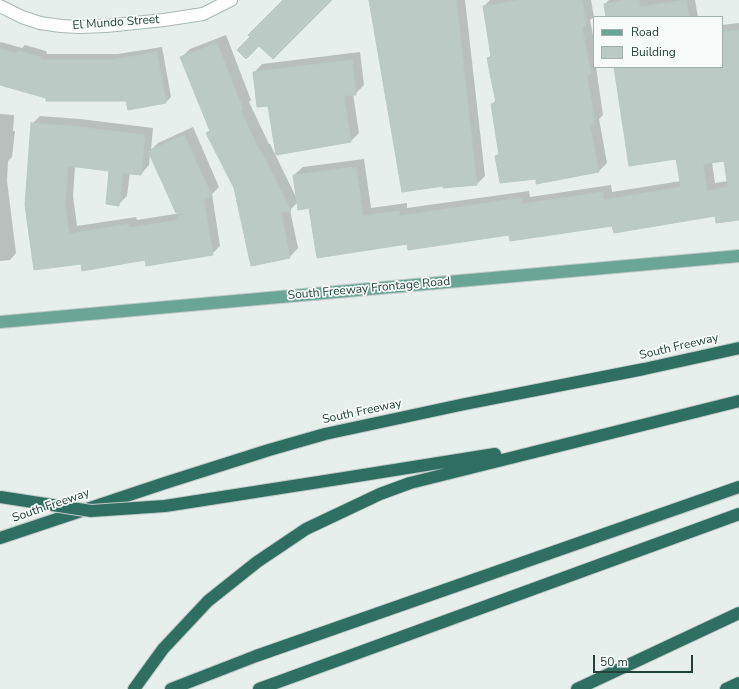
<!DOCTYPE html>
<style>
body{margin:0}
#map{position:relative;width:739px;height:689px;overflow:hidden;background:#e6efeb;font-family:"Nunito Sans",sans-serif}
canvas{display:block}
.legend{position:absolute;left:593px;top:16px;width:130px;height:52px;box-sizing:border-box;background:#f7fbf9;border:1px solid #a3b1ad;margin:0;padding:5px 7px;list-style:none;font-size:12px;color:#24423a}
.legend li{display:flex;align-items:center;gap:8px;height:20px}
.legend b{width:20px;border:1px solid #a3b1ad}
.scale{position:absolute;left:593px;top:655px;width:100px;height:18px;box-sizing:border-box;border:2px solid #24423a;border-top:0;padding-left:5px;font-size:12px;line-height:14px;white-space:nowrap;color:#24423a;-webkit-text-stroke:3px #f7fbf9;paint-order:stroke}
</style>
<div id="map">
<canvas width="739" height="689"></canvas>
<ul class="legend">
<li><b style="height:5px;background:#6aa596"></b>Road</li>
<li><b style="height:11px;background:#bbcac4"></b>Building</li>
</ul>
<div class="scale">50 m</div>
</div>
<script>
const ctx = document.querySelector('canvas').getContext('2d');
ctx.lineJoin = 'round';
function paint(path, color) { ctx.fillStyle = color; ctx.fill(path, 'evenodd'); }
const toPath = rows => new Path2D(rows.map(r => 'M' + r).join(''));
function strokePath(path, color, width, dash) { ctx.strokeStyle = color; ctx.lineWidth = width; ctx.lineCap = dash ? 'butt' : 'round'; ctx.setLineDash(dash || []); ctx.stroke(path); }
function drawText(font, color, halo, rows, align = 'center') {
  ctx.font = font + ' "Nunito Sans",sans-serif'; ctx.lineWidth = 3.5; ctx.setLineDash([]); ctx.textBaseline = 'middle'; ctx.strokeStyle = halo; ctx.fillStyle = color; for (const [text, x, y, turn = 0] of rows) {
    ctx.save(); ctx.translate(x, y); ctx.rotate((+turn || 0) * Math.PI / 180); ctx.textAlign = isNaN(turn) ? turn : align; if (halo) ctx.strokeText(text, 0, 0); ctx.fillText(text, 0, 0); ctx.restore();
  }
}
const shadow = toPath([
 [370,0,465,0,485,176,477,184],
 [490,0,591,0,594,17,590,20,594,40,594,67,596,67,603,115,599,119,607,163,599,171,537,178,496,156,499,153,492,104,497,99,488,58,491,55,484,6],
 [609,0,695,0,698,17,607,17,605,4],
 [739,23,739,219,716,215,408,243,298,202,290,210,298,248,290,257,235,188,208,133,210,130,182,57,190,49,226,35,251,100,249,102,269,144,270,144,297,199,294,175,303,167,364,159,371,208,407,203,407,208,529,191,530,197,611,185,612,192,681,181,677,158,615,67,722,67,722,25],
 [725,160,728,181,715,183,712,162],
 [1,42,22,48,25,45,46,51,47,54,118,54,162,47,171,97,165,103,47,97,0,84,0,43],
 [360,52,364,85,355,94,353,94,359,133,351,141,269,105,254,73,262,64],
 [0,114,14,115,13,131,15,131,12,157,8,161,7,181,16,253,10,260,0,261],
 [40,116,80,119,153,128,151,150,158,143,193,127,219,187,212,194,220,246,212,254,82,263,35,269,32,124],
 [150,152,181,213,137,220,136,217,77,226,73,196,75,166,110,170,119,204,127,196,130,172,141,174,149,165]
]);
const building = toPath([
 [283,0,332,0,273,59,259,46,246,59,237,50,250,37,248,35,283,0],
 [369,0,456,0,477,185,443,188,443,186,402,192,369,0],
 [521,0,582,0,586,26,582,27,591,74,587,75,595,124,590,125,599,172,536,184,536,179,500,183,495,156,499,155,491,104,496,103,487,58,491,57,483,6,521,0],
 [628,0,639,0,640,7,686,0,689,17,606,17,604,4,628,0],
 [739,30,739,220,716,223,715,216,614,233,612,226,510,241,509,235,408,250,407,244,317,258,309,208,298,210,293,175,356,167,363,216,399,211,399,216,521,198,522,204,603,192,604,200,681,187,676,159,629,166,614,67,722,67,722,32,739,30],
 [724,161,728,187,707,191,703,164,724,161],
 [217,43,243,109,240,109,260,152,261,151,291,211,281,212,290,258,251,266,234,188,206,133,210,131,180,57,217,43],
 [0,49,17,54,18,51,35,55,40,57,42,60,111,60,157,52,166,103,128,110,126,101,46,101,46,98,0,85,0,49],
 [352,60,356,95,344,96,351,142,276,155,268,106,257,107,253,72,352,60],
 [31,123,71,126,145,135,141,175,123,173,119,206,106,204,109,171,68,166,65,205,69,234,128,224,129,228,179,220,178,216,188,214,176,213,148,151,184,135,212,196,204,200,213,255,146,266,145,260,82,271,81,264,34,270,25,205,31,123]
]);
const minor = toPath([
 [0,6,22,17,40,23,61,26,79,27,106,26,164,20,203,14,231,0]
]);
const major = toPath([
 [0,322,739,256]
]);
const highway = toPath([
 [338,479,495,454],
 [0,538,165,483,269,450,325,434,465,404,644,369,739,348],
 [134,689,163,649,208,601,257,562,306,529,380,494,410,483,739,401],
 [171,689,256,656,739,487],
 [259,689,739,514],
 [577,689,739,613],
 [726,689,739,683]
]);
const highwayBridge = toPath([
 [0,497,91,511,165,506,338,479]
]);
const streetNames = [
 ["El Mundo Street",116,23,-4],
 ["South Freeway Frontage Road",369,289,-5],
 ["South Freeway",679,347,-13],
 ["South Freeway",362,412,-12],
 ["South Freeway",51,506,-19]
];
paint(shadow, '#0003');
paint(building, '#bbcac4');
strokePath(building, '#b8c9c2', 1);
strokePath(minor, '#a8b8b2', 14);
strokePath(major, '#c2cac8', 14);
strokePath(highway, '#c2cac8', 14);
strokePath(minor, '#fff', 12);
strokePath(major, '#6aa596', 12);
strokePath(highway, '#2f6f62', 12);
strokePath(highwayBridge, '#c2cac8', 14, []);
strokePath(highwayBridge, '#2f6f62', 12);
drawText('12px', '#24423a', '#f7fbf9', streetNames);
</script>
